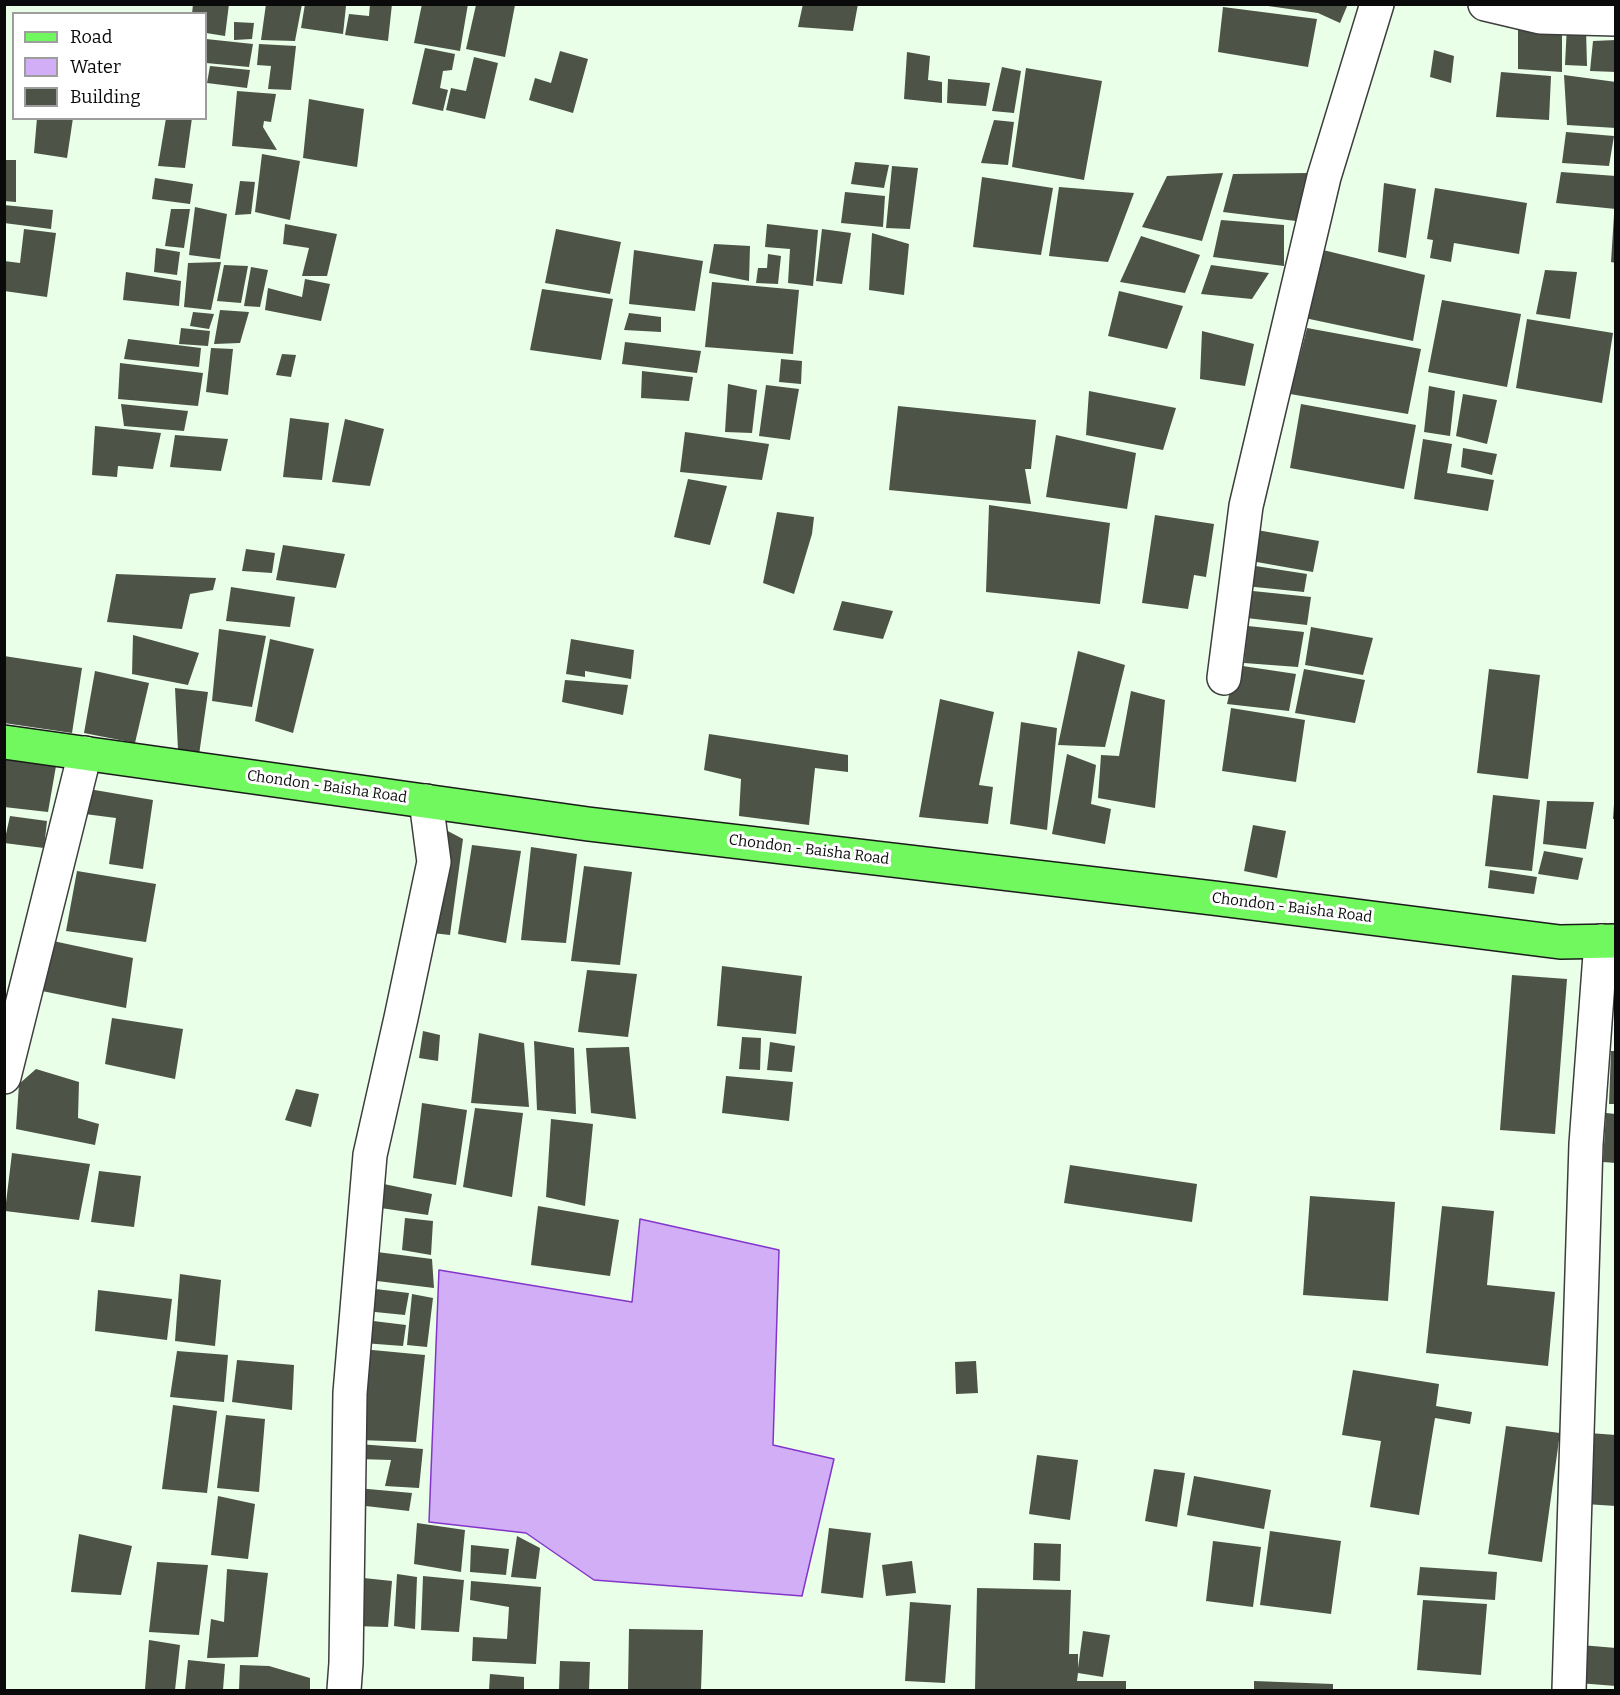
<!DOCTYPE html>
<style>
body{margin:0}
#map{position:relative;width:1620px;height:1695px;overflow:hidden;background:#eaffe8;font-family:Bitter,serif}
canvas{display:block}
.frame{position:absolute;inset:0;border:6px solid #0a0a0a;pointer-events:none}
.legend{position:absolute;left:12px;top:12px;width:195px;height:108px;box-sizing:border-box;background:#fff;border:2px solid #9d9d9d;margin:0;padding:8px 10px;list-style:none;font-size:18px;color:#0a0a0a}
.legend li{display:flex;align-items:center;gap:12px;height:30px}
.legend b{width:30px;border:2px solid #9d9d9d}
</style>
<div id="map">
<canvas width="1620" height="1695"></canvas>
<div class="frame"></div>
<ul class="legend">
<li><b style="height:8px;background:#72f85f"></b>Road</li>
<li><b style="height:16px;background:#d1aef5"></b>Water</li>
<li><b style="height:16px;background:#4d5347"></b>Building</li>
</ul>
</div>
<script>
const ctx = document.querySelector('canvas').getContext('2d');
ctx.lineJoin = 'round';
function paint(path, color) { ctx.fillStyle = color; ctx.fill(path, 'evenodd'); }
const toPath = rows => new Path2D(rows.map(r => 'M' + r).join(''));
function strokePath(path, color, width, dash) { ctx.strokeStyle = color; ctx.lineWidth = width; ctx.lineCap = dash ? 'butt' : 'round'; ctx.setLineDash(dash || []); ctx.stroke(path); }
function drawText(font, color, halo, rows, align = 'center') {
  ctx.font = font + ' Bitter,serif'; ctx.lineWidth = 6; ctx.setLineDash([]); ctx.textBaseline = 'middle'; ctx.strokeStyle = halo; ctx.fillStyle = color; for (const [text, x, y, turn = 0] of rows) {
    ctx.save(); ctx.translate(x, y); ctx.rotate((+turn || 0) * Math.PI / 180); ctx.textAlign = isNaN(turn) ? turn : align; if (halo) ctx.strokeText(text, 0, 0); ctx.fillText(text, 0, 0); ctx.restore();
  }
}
const water = toPath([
 [640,1219,779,1250,773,1445,834,1459,802,1596,594,1580,526,1533,429,1522,439,1270,632,1302,640,1219]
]);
const building = toPath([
 [193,4,229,4,225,36,206,33,206,14,192,14],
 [266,4,302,4,295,41,261,40],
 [305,4,333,4,346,6,343,34,301,28],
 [370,4,392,4,388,41,345,35,349,14,369,16],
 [422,4,468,4,460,51,414,43],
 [803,4,858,4,853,31,798,27],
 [1268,4,1348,4,1340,23,1318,13,1268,6],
 [476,5,515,5,505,57,466,49],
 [1223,7,1317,19,1308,67,1218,52],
 [1518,17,1562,24,1562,72,1518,69],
 [234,22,254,23,252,39,234,40],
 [1567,25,1586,29,1587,66,1565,65],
 [206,39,253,44,249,67,206,63],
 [1616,40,1616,72,1590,71,1593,41],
 [259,44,296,46,291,90,268,89,271,66,257,65],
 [425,48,455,54,452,70,443,71,440,88,448,90,443,111,412,104],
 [1434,50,1454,56,1451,83,1430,77],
 [560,51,588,59,573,113,529,100,535,78,551,83],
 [907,52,930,56,928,80,942,82,942,103,904,99],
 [474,57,498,63,485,119,446,110,451,88,466,91],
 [210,66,250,70,247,88,207,83],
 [1002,67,1021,71,1014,113,992,111],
 [1026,68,1102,81,1084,180,1012,167],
 [1501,72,1551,76,1549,120,1496,117],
 [1564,75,1616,82,1616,128,1567,125],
 [948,79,990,83,986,106,947,103],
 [237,91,276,94,271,122,264,121,263,127,277,150,232,146],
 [309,99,364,109,357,167,303,158],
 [37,118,73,118,67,158,34,153],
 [166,118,192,118,185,168,158,166],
 [994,120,1014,122,1008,165,981,163],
 [1566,132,1614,136,1609,166,1562,163],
 [262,154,300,161,290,220,255,212],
 [4,160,16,160,16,202,4,201],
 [855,162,889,165,884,188,851,184],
 [892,166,918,168,910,229,886,228],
 [1561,172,1616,176,1616,209,1556,203],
 [1223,173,1202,241,1142,227,1167,176],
 [1308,173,1296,221,1223,212,1233,174],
 [982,177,1053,188,1041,255,973,247],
 [155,178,193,184,190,204,152,199],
 [240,181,255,182,251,214,235,215],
 [1384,183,1416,189,1406,258,1378,252],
 [1059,187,1134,193,1108,262,1049,256],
 [1435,188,1527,203,1519,254,1454,243,1451,262,1430,258,1433,240,1427,239],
 [845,192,885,196,883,227,841,223],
 [4,205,53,210,51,229,4,223],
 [195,207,227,214,220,259,189,255],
 [171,209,190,209,184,248,165,246],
 [1614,215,1616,215,1616,263,1611,262],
 [1221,220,1284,225,1284,266,1213,257],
 [285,224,337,234,327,276,302,276,309,248,283,244],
 [767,224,818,230,813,286,788,283,790,249,765,247],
 [24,229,56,233,47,297,4,291,4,261,20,263],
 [556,229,621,242,610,294,545,283],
 [822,229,851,233,842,284,816,281],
 [872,233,909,244,904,295,869,290],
 [1141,236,1200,255,1185,293,1120,282],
 [714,244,750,246,749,281,709,273],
 [156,248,180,252,177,275,154,272],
 [1315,248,1425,275,1413,341,1300,317],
 [634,250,703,261,695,311,629,304],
 [768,254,781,256,778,284,756,283,758,268,767,268],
 [221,262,211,310,184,307,188,263],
 [224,265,248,266,241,303,217,301],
 [1211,265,1269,273,1252,299,1201,294],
 [251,267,268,270,260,307,244,306],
 [1545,270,1577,272,1570,319,1536,314],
 [126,272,181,281,179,306,123,300],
 [305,279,330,284,321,321,265,310,268,288,302,297],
 [712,282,799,290,793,354,705,347],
 [542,289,613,299,601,360,530,350],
 [1119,291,1183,306,1167,349,1108,336],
 [1442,300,1521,314,1507,387,1428,372],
 [220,310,249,312,240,343,214,344],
 [193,312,214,314,209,329,190,326],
 [629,313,661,317,661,332,624,330],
 [1527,319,1613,333,1602,403,1516,388],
 [181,328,210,331,208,346,179,344],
 [1307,328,1421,349,1408,414,1290,394],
 [1202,331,1254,344,1245,386,1200,379],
 [128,339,201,348,199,367,124,359],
 [625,342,701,351,697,373,622,364],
 [211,348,233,349,228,395,206,392],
 [282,354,296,355,291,377,276,375],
 [781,359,802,361,801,384,779,382],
 [120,363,203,373,198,406,118,399],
 [642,371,693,377,689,401,641,398],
 [728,384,757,390,752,433,725,432],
 [766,385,799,389,790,440,759,436],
 [1429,386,1455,391,1450,436,1424,432],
 [1089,391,1176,408,1163,450,1086,435],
 [1463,394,1497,400,1487,444,1456,436],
 [121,404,188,411,184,431,124,426],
 [1301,404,1416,425,1404,489,1290,468],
 [898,406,1036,420,1031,469,1025,469,1031,504,889,490],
 [290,418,329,423,322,480,283,477],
 [345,419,384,429,370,486,332,482],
 [95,426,161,433,153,469,118,466,117,477,92,475],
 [685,432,769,444,762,480,680,472],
 [175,435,228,439,221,471,170,467],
 [1056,435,1136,453,1127,509,1046,497],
 [1423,439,1452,444,1447,473,1494,480,1488,511,1414,499],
 [1463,448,1497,454,1492,475,1461,467],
 [688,479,727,486,710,545,674,537],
 [989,505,1110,523,1100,604,986,592],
 [777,512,814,517,812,534,794,594,763,583],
 [1155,515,1214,524,1206,577,1194,575,1188,609,1142,603],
 [1257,530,1319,541,1313,572,1251,561],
 [283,545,345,554,336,588,276,580],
 [246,549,275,553,272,573,242,571],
 [1249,565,1307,574,1304,592,1245,586],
 [116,574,216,578,213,590,190,594,182,629,107,622],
 [231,587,295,597,290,627,226,621],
 [1243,590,1311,597,1307,625,1238,617],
 [842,601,893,611,883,639,833,630],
 [1248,626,1304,632,1298,667,1244,663],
 [1311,627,1373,638,1363,675,1305,665],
 [219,629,266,636,252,707,212,701],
 [133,635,199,653,188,685,132,674],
 [270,639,314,649,293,733,255,721],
 [571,639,634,650,631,679,585,671,585,677,566,674],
 [1078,651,1125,665,1105,747,1058,745],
 [4,656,82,668,72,733,4,723],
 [1236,665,1296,674,1289,711,1227,704],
 [1304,669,1365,680,1355,723,1295,713],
 [1489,669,1540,675,1528,779,1477,773],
 [95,671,149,683,135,743,84,733],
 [565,680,628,685,623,715,562,702],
 [175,688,208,692,199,755,178,750],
 [1131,691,1165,700,1155,808,1098,798,1101,755,1119,756],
 [940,699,994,712,979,785,993,787,988,824,919,817],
 [1231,708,1305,720,1296,782,1222,771],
 [1021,722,1057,728,1047,830,1010,824],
 [709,734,848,755,848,772,815,768,809,825,739,816,741,779,704,770],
 [1067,754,1096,765,1091,804,1111,809,1105,844,1052,834],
 [4,758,56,766,48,812,4,807],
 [83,788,153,800,143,869,109,864,116,818,77,813],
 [1493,795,1540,800,1532,871,1485,866],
 [1547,801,1594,802,1586,849,1543,844],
 [1614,804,1616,804,1616,819,1613,819],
 [10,816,47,821,44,848,4,843],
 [1253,825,1286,831,1277,878,1244,871],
 [442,828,463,839,450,935,432,933],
 [472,845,521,851,506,943,458,934],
 [531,847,577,854,566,943,521,940],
 [1544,851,1583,858,1578,880,1538,874],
 [584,866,632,872,620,965,571,961],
 [1490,870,1537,877,1534,894,1488,888],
 [77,871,156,884,146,942,66,931],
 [53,941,133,958,126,1008,42,991],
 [722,966,802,976,796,1034,717,1026],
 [587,970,637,974,628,1037,578,1032],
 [1512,975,1567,979,1555,1134,1500,1130],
 [112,1018,183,1029,175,1079,105,1064],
 [423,1031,440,1035,438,1061,419,1058],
 [479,1033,524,1043,529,1107,471,1103],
 [742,1037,761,1038,760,1070,739,1069],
 [534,1041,574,1048,576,1114,537,1110],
 [770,1042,795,1046,792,1072,767,1070],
 [629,1047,636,1119,591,1113,586,1048],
 [1611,1051,1616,1051,1616,1104,1609,1104],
 [36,1069,79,1082,78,1118,99,1124,95,1145,16,1129,19,1084],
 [726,1076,793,1082,789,1121,722,1113],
 [296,1089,319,1094,311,1127,285,1120],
 [422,1103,467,1110,456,1185,413,1178],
 [475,1108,523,1113,512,1197,463,1187],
 [1606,1113,1616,1114,1616,1163,1603,1162],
 [551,1119,593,1124,585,1206,546,1197],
 [12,1153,90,1164,79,1220,5,1211],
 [1070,1165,1197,1184,1192,1222,1064,1203],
 [99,1171,141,1176,134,1227,91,1222],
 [379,1183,432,1194,428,1215,374,1207],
 [1310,1196,1395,1202,1388,1301,1303,1295],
 [538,1206,619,1220,610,1276,531,1265],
 [1442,1206,1494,1211,1487,1285,1555,1292,1548,1366,1426,1353],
 [405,1218,433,1221,431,1255,402,1250],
 [369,1251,432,1259,434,1288,369,1280],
 [180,1274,221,1280,215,1346,175,1341],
 [367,1288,409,1293,405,1315,365,1311],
 [98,1290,172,1299,167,1340,95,1331],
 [412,1294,433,1298,427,1347,407,1345],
 [365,1320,406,1325,403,1346,363,1343],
 [362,1349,425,1355,416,1442,359,1440],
 [177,1351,228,1355,224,1402,170,1397],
 [237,1360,294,1365,292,1410,232,1402],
 [976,1361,978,1393,956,1394,955,1362],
 [1353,1370,1439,1384,1436,1406,1472,1412,1470,1424,1435,1418,1419,1515,1370,1507,1381,1441,1342,1435],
 [173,1405,217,1411,207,1493,162,1489],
 [226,1415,265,1419,259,1492,217,1488],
 [1506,1426,1560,1433,1542,1562,1488,1554],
 [1589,1433,1616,1435,1616,1506,1585,1504],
 [359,1444,423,1449,419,1488,385,1486,391,1460,358,1459],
 [1037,1455,1078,1460,1070,1520,1029,1514],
 [1154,1469,1185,1473,1177,1527,1145,1521],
 [1194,1476,1271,1490,1264,1529,1187,1515],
 [357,1488,412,1493,409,1511,357,1505],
 [218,1496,255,1504,248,1559,211,1555],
 [417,1523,465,1530,461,1572,414,1564],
 [829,1528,871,1533,863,1598,821,1593],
 [1270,1531,1341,1541,1331,1614,1260,1605],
 [79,1534,132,1546,121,1595,71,1592],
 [517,1536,540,1548,536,1579,511,1577],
 [1213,1541,1261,1547,1253,1607,1206,1601],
 [1034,1543,1061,1544,1060,1581,1033,1580],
 [471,1545,509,1549,506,1575,470,1572],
 [912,1561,916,1593,886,1596,882,1565],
 [157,1562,208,1565,199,1635,149,1632],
 [1420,1567,1497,1572,1495,1600,1417,1595],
 [227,1569,268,1573,258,1657,207,1658,211,1619,224,1622],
 [397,1574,417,1577,415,1629,394,1626],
 [423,1576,464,1580,459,1632,421,1630],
 [354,1577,392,1581,388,1627,353,1626],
 [471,1581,541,1587,536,1664,472,1661,473,1637,507,1639,509,1607,470,1600],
 [977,1588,1071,1590,1069,1654,1078,1654,1078,1668,1083,1631,1110,1635,1103,1677,1078,1673,1077,1681,1126,1681,1126,1690,975,1690],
 [1423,1600,1487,1604,1481,1675,1417,1670],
 [910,1602,951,1605,945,1683,905,1681],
 [629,1629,703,1630,701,1690,628,1690],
 [149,1640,180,1645,175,1690,145,1689],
 [1581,1645,1616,1648,1616,1686,1578,1683],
 [188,1660,225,1664,223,1690,185,1690],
 [560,1661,590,1662,589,1690,559,1690],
 [240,1665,269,1666,310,1678,310,1690,239,1690],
 [490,1674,524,1677,524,1690,489,1690],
 [1254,1681,1333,1684,1333,1690,1254,1690]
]);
const minor = toPath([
 [1485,4,1540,17,1616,19],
 [1224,678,1246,506,1324,177,1377,4],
 [4,1077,85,753],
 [344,1690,346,1663,350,1393,370,1155,401,1018,434,862,426,801],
 [1569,1690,1586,1144,1601,941]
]);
const major = toPath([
 [4,742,588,824,1213,898,1560,942,1616,941]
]);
const streetNames = [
 ["Chondon - Baisha Road",327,787,8],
 ["Chondon - Baisha Road",809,850,7],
 ["Chondon - Baisha Road",1292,908,7]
];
paint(water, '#d1aef5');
strokePath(water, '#8335cb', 1.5);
paint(building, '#4d5347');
strokePath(minor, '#3d3d3d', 36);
strokePath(major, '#1b1b1b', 36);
strokePath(minor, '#fff', 33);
strokePath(major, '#72f85f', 33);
drawText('15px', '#0a0a0a', '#fff', streetNames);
</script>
